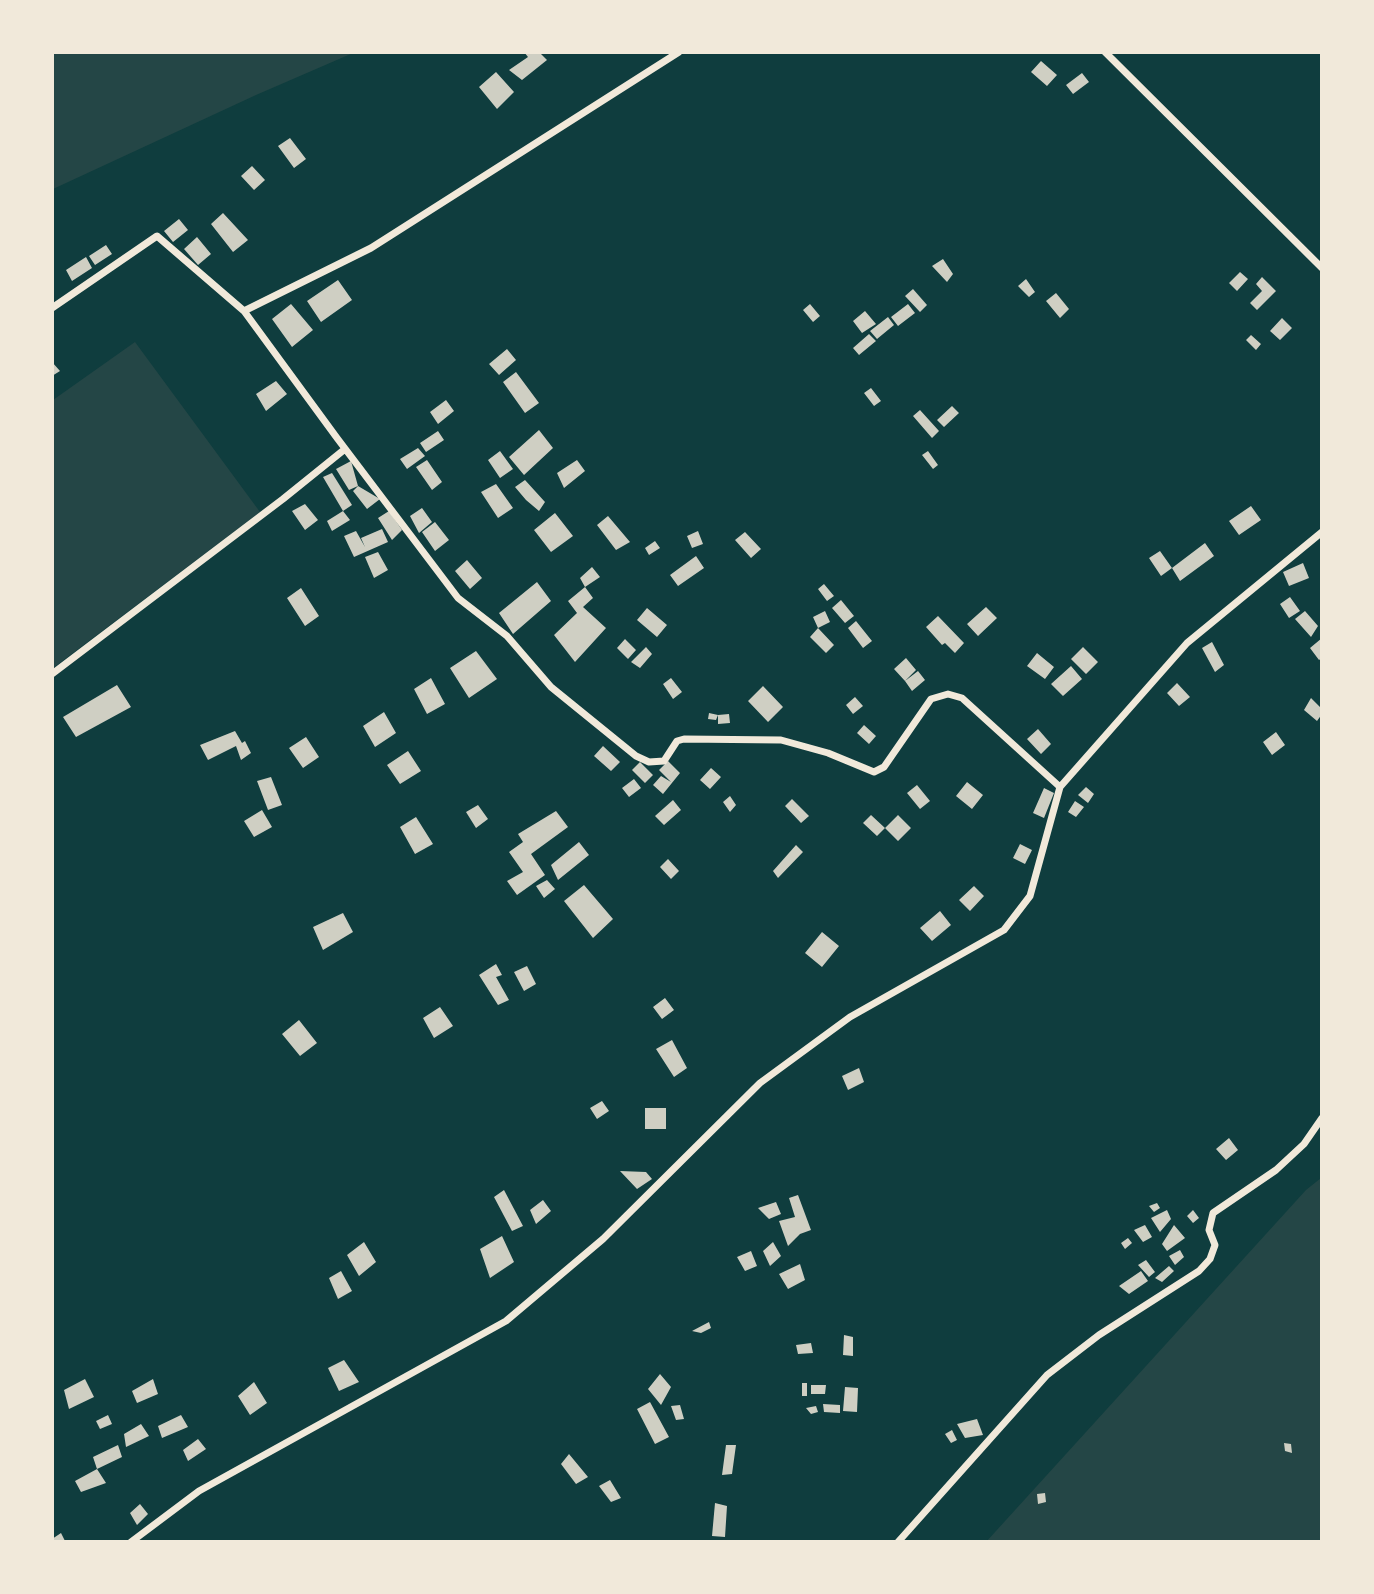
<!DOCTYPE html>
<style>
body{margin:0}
#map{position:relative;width:1374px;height:1594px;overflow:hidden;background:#0f3d3e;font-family:Figtree,sans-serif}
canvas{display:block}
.frame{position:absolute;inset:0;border:54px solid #f1e9da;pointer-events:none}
</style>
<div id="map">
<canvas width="1374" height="1594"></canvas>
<div class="frame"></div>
</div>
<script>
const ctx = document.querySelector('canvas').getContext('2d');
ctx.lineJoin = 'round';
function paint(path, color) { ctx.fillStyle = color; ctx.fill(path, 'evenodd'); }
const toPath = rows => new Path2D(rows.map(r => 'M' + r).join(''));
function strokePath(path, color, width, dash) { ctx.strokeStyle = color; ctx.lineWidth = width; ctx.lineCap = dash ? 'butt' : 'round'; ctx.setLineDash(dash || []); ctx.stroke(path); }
const green = toPath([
 [52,53,53,52,353,53,256,95,53,189],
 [135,342,260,512,53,668,53,400],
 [1321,1178,1321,1541,986,1542,1306,1190]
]);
const building = toPath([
 [524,52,539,52,547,60,522,80,509,70,528,57],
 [1041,61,1057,75,1047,86,1031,72],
 [496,72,514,92,497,109,479,87],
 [1082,73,1089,82,1073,94,1066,85],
 [290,138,306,159,294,168,278,146],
 [252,166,265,180,254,190,241,176],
 [223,213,248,240,233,252,211,224],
 [179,219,188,230,173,242,164,231],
 [197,237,211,254,198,265,184,249],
 [106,245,112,254,95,265,89,256],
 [86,257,92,268,72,281,66,270],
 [943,259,953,274,947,282,932,266],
 [1240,272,1248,279,1237,291,1229,283],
 [1262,277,1276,291,1257,310,1250,303,1262,291,1256,284],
 [1026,279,1035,292,1029,297,1018,286],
 [338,280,352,300,321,322,307,301],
 [913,289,927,305,920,312,905,296],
 [1056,293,1069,309,1060,318,1046,301],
 [291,304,313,330,292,347,272,319],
 [810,304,820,316,813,322,803,310],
 [908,304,915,313,898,326,891,317],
 [865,311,876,324,862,333,853,321],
 [888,317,894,325,877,339,870,331],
 [1282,318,1292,328,1280,340,1270,331],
 [869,334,876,341,859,355,853,348],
 [1251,335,1261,344,1256,350,1246,340],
 [507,349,516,360,499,375,489,364],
 [52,362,60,371,52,376],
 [516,372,539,403,525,413,503,382],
 [276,381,287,394,266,411,256,394],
 [871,388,881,401,874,406,864,393],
 [446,400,454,411,438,424,430,412],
 [952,406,959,413,944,427,937,420],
 [920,410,939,431,932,438,913,416],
 [539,430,553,448,524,475,509,457],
 [438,431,444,440,426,452,420,443],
 [418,448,425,456,407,469,400,459],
 [500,451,513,469,500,478,488,460],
 [928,451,938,465,933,469,922,455],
 [427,460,442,482,432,490,416,467],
 [577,460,585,471,564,488,557,473],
 [351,461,358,486,380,499,367,509,353,491,358,486,349,490,336,469],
 [332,473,352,505,343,511,323,477],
 [525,480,545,502,539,511,526,500,515,487],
 [496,484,513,508,498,518,481,492],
 [305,504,318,520,305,530,292,511],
 [1251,506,1261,520,1239,535,1229,521],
 [422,508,432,522,419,533,410,516],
 [343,511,350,520,332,531,327,521],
 [389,511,402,530,392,540,378,518],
 [555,513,573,536,551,552,534,530],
 [608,516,630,542,616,550,597,525],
 [435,522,449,540,435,551,422,532],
 [382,529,388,542,354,557,344,536,356,531,365,547,361,538],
 [698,531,703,544,692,548,687,536],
 [745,532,761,549,751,558,735,540],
 [655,541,660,548,649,555,645,548],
 [1205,543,1214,556,1180,581,1172,568,1161,576,1149,558,1160,551,1172,568],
 [378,552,388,570,374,578,365,557],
 [696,556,704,568,678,586,670,575],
 [467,560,482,578,470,589,455,571],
 [1303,563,1309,578,1289,586,1283,572],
 [592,567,600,577,585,587,580,578],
 [537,582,551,601,513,634,499,613],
 [824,584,834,596,827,601,818,589],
 [585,587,593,598,583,607,606,628,575,662,554,635,577,613,568,601],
 [301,588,319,616,305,626,287,598],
 [1290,597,1300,611,1289,618,1280,604],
 [841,600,854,616,845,623,832,608],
 [986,607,997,618,978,636,967,624],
 [647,608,667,625,657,637,637,620],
 [825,611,830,622,818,628,834,645,826,653,810,637,818,628,813,617],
 [1305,611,1318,626,1311,637,1295,619],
 [938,616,964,643,955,653,945,643,942,645,926,627],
 [856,621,872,641,863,648,848,628],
 [1322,638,1322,658,1319,660,1310,648],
 [625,639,636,650,628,659,617,648],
 [1212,642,1224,665,1215,672,1202,648],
 [646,647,652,654,640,668,631,662],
 [1083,647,1098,662,1086,674,1071,659],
 [476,651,497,679,469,698,450,668],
 [1037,653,1054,667,1045,679,1027,666],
 [906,658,916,670,905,681,894,669],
 [1071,666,1082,679,1063,696,1051,684],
 [918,671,925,680,912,691,905,681],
 [431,678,445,704,427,714,414,689],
 [671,678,682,692,673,699,663,684],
 [1177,683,1190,697,1179,706,1167,693],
 [117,685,131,707,76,737,63,717],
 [763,686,783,707,768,722,748,701],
 [855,697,863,706,853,714,846,705],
 [1311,698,1322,709,1322,714,1317,721,1304,710],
 [384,712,396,733,375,747,363,726],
 [709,713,718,715,729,714,730,723,718,724,718,715,716,720,708,719],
 [864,725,876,736,869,744,857,733],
 [1038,729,1051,744,1041,754,1027,739],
 [235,731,242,743,245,741,251,753,241,760,236,746,208,760,200,745],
 [1276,732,1285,745,1272,755,1263,742],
 [306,737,319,757,303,768,289,748],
 [603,746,620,762,611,771,594,756],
 [408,751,421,771,400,784,387,765],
 [668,761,680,773,663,794,653,785,661,776,671,782,659,770],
 [640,762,653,775,645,783,632,770],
 [711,768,721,777,710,789,700,780],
 [271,777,282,805,268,810,257,781],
 [634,779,641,788,629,797,622,788],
 [967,782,983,795,972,809,956,796],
 [917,785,930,801,920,809,907,793],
 [1086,787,1094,794,1088,803,1078,795],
 [1044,788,1054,793,1044,818,1033,813],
 [730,796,736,805,730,812,723,802],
 [792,799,809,816,801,823,785,806],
 [673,800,681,810,664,825,655,816],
 [1075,801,1084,807,1076,817,1068,812],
 [478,805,488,819,476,828,466,812],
 [262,810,272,827,254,837,244,821],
 [556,811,568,827,531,854,545,875,517,895,507,881,523,872,509,852,523,842,518,834],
 [871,815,885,828,877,836,863,823],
 [898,815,911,828,898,841,885,828],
 [416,817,433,844,415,854,400,827],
 [579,842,589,855,558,880,551,865],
 [1020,844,1032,850,1025,864,1013,858],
 [796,845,803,852,778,878,773,871],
 [668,859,679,871,671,879,660,867],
 [547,880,555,889,544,898,536,886],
 [584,885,613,919,593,938,564,901],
 [974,886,984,896,970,911,959,900],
 [940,911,951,925,932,941,920,928],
 [343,913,353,932,323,950,313,927],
 [822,932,839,946,822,967,805,953],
 [496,964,502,975,496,977,509,1000,498,1005,479,975],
 [527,966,536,984,524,991,514,972],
 [665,998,674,1010,662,1019,653,1007],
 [440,1007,453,1026,434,1038,423,1018],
 [299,1020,317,1043,300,1056,282,1034],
 [672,1040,687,1068,674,1077,656,1049],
 [859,1068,864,1082,848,1090,842,1076],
 [602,1101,609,1111,597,1119,590,1108],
 [645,1108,666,1108,666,1129,645,1129],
 [1229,1138,1238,1150,1226,1160,1216,1149],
 [620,1171,646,1172,652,1179,637,1189],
 [504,1190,523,1226,512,1231,494,1197],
 [798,1195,811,1230,800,1234,788,1246,779,1221,795,1217,789,1198],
 [543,1200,551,1211,536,1224,530,1210],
 [776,1202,781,1214,769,1219,758,1208],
 [1157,1203,1160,1208,1154,1212,1149,1206],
 [1167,1210,1171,1219,1160,1232,1151,1218],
 [1193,1210,1199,1218,1193,1223,1187,1216],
 [1145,1225,1152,1237,1143,1242,1134,1230],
 [1174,1225,1185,1238,1167,1251,1162,1244],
 [502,1236,514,1262,490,1278,480,1249],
 [1128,1238,1132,1243,1125,1249,1121,1243],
 [364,1242,376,1262,359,1276,347,1255],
 [773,1242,781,1256,770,1266,763,1251],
 [1180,1250,1184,1257,1175,1265,1169,1256],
 [751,1251,757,1266,745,1271,737,1257],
 [1146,1260,1155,1272,1149,1277,1138,1265],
 [800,1264,805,1280,788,1289,779,1274],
 [1169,1266,1174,1271,1162,1282,1155,1278],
 [341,1271,352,1291,338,1299,329,1278],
 [1141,1271,1148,1281,1129,1294,1119,1286],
 [709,1322,711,1328,701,1333,692,1331],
 [844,1335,853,1337,853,1356,843,1355],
 [811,1343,813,1353,798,1354,796,1345],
 [344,1360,359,1382,339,1391,328,1368],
 [660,1374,671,1387,661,1405,648,1389],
 [85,1379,94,1397,69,1409,64,1390],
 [153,1379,158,1394,137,1403,132,1391],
 [254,1382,267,1403,250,1415,238,1396],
 [802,1383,807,1383,807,1396,802,1396],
 [811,1385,826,1385,825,1394,811,1394],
 [845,1387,858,1388,857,1412,843,1411],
 [650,1402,669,1437,655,1444,637,1409],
 [823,1404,840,1405,840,1413,824,1412],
 [680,1405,684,1419,676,1420,671,1406],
 [816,1406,818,1412,811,1414,806,1408],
 [108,1415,112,1424,100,1429,96,1421],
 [181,1415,188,1427,162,1438,158,1426],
 [977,1419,983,1435,965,1438,957,1424],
 [141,1424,149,1436,126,1447,124,1434],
 [952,1430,957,1440,951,1443,945,1434],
 [198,1439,206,1449,188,1461,183,1450],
 [1284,1443,1291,1444,1292,1453,1285,1451],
 [118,1445,122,1457,97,1469,93,1457],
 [726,1445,736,1445,732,1474,722,1475],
 [569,1454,588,1477,576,1484,561,1464],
 [97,1469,106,1483,81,1492,75,1481],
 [610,1480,621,1498,611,1502,599,1486],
 [1045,1493,1046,1502,1038,1504,1037,1494],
 [715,1503,727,1506,725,1537,712,1536],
 [140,1504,148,1514,137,1525,130,1513],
 [61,1533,65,1541,52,1541,52,1539]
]);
const minor = toPath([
 [1105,52,1322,268],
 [52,308,157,236,244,311,371,248,679,52],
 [244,311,337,438,458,598,507,636,551,687,636,756,649,762,664,761,677,741,684,739,781,740,828,753,874,772,884,767,931,699,948,694,962,698,1060,787],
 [52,674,283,499,345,449],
 [131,1542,199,1491,506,1321,603,1239,760,1083,850,1017,1004,930,1030,896,1060,787,1187,643,1322,532],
 [898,1542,1047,1375,1099,1335,1199,1271,1210,1259,1215,1245,1209,1230,1213,1213,1276,1170,1304,1144,1322,1118]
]);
paint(green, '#244646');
paint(building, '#cfcfc3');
strokePath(minor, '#f1e9da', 7);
</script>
